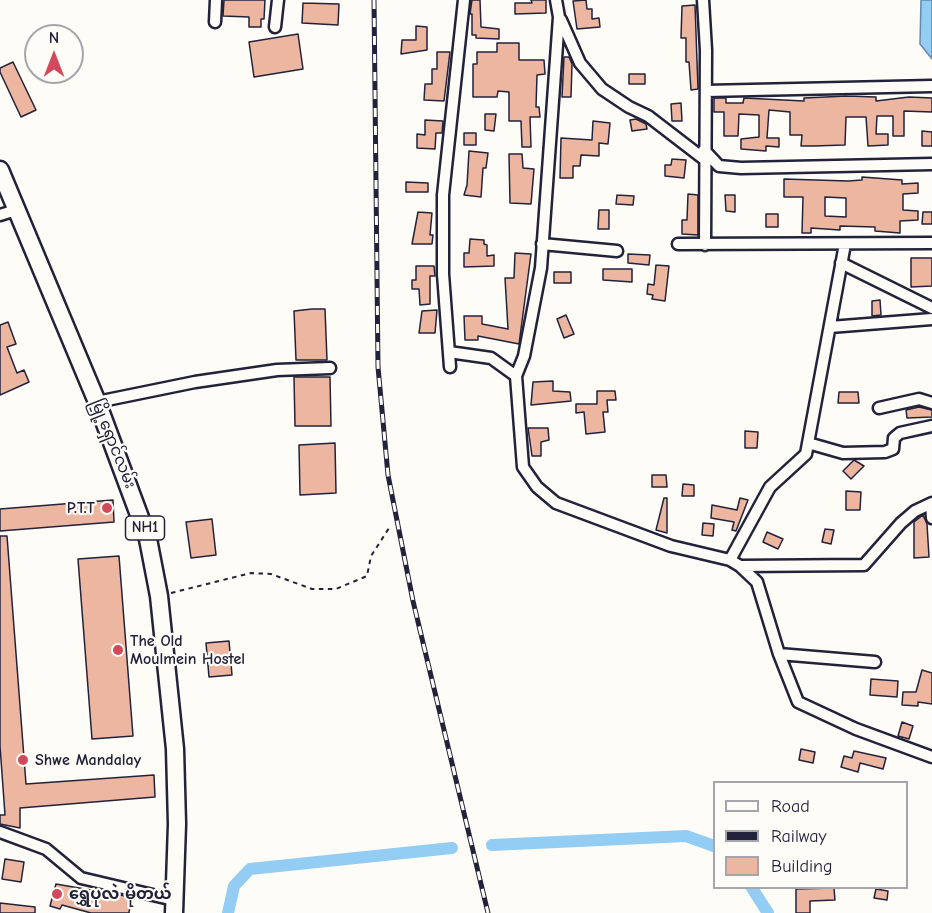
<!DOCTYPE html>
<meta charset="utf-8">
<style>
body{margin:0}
#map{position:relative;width:932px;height:913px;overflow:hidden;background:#fdfcf7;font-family:"Comic Neue",sans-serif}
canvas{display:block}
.legend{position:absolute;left:713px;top:781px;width:195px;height:108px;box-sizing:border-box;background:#fdfcf7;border:2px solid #a5a5ac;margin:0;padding:8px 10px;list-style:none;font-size:18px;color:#22223b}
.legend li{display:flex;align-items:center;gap:12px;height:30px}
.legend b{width:30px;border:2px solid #a5a5ac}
.north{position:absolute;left:24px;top:24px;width:60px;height:60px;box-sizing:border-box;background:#fdfcf7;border:2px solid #a5a5ac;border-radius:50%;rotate:0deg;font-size:16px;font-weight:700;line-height:24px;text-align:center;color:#22223b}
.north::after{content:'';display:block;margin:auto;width:21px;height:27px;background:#d1495b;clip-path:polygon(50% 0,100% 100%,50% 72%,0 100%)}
</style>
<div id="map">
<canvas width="932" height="913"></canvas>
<ul class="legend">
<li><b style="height:8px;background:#fdfcf7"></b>Road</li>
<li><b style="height:8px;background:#22223b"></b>Railway</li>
<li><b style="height:16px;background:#edb6a1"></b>Building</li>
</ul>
<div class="north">N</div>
</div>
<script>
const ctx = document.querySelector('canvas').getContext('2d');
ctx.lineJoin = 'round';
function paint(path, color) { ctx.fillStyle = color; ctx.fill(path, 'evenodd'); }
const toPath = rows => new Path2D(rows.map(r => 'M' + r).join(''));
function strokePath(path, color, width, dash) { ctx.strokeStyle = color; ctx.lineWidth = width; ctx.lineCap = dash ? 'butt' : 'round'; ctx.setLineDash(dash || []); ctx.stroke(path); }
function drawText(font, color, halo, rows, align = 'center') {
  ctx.font = font + ' "Comic Neue","Noto Sans Myanmar",sans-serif'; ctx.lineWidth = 4.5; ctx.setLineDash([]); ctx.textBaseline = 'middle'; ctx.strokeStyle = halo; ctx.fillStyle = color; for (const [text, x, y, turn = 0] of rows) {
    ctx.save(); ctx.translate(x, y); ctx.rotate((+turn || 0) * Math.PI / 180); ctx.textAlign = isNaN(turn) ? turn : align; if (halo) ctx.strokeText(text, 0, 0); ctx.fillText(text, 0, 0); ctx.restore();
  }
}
const water = toPath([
 [921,0,932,0,932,59,920,44,921,0]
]);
const canal = toPath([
 [492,845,686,836,714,846],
 [752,888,768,913],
 [228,913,234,886,250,869,452,848]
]);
const building = toPath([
 [224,0,265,0,264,19,261,19,261,27,249,27,249,17,223,16,224,0],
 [472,0,480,0,481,27,499,29,499,39,476,38,476,35,472,35,472,14,470,14,472,0],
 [531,0,546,0,546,13,515,14,515,3,532,3,531,0],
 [586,0,587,9,592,9,592,19,599,18,600,27,577,29,573,1,586,0],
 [303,3,339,4,338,25,302,23,303,3],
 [695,5,698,89,691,90,689,62,686,62,686,38,681,38,682,6,695,5],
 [416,26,427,27,427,50,401,54,402,40,416,40,416,26],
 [298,34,303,69,254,77,249,42,298,34],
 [497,43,519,43,519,60,544,60,545,74,537,75,536,107,539,107,540,117,530,117,531,147,522,147,521,121,509,121,509,92,498,91,497,97,473,97,473,64,477,64,477,52,497,52,497,43],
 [437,52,450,52,444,101,424,100,425,84,432,84,432,69,437,69,437,52],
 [564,57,569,57,572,64,571,97,562,97,564,57],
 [13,62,36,110,21,117,0,72,0,68,13,62],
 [629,74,645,74,645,84,629,84,629,74],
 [847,96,876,97,876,101,909,97,932,98,932,112,904,111,904,136,893,136,893,116,877,116,876,134,888,134,888,145,868,146,866,117,846,117,845,145,813,146,801,146,802,135,790,135,790,112,769,110,767,138,779,138,779,147,766,146,766,151,741,149,741,139,759,137,759,115,739,114,738,136,724,136,724,112,714,112,714,98,726,98,726,103,743,103,744,98,804,101,804,98,847,96],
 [681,103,682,121,672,121,671,104,681,103],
 [485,114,496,114,494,131,485,130,485,114],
 [636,119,646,124,647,129,632,131,630,120,636,119],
 [425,120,443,121,442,133,436,133,435,149,417,148,417,134,425,135,425,120],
 [593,121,610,123,608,144,599,143,599,156,581,155,580,166,573,166,573,178,560,178,561,138,592,140,593,121],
 [922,131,932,132,932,146,922,146,922,131],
 [464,133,476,133,476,145,464,145,464,133],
 [469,151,488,153,486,168,483,168,481,197,464,195,467,185,469,151],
 [509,154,522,154,523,168,534,169,531,204,510,203,509,154],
 [672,159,686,160,684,178,665,176,665,165,671,165,672,159],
 [862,177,902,180,902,184,918,183,918,193,903,194,903,210,918,211,918,220,900,221,900,233,875,231,875,227,840,226,840,230,811,228,811,233,802,233,803,197,784,197,784,179,848,181,862,180,862,177],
 [825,197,846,198,846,217,825,216,825,197],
 [406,182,428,183,428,192,406,192,406,182],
 [688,194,698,195,698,235,682,234,682,220,687,220,688,194],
 [617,195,634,196,633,205,616,204,617,195],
 [725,195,735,195,735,212,726,211,725,195],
 [599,210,609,210,609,229,598,229,599,210],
 [418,212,432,213,430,235,433,235,432,244,412,244,418,212],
 [923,212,932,212,932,224,922,224,923,212],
 [766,214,778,214,778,227,766,227,766,214],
 [470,239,484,240,484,244,487,245,487,256,494,255,494,266,464,267,464,253,469,253,470,239],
 [515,253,531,254,519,344,478,336,478,340,465,340,464,316,482,316,482,324,508,329,505,278,514,278,515,253],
 [628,254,650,255,649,265,628,263,628,254],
 [911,258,932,258,932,286,911,287,911,258],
 [656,265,669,266,665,301,652,299,653,295,647,294,648,284,654,285,656,265],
 [416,266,434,266,435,276,430,276,430,304,420,305,419,289,412,289,412,280,416,280,416,266],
 [603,269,632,269,632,282,603,280,603,269],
 [554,272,571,272,571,283,554,283,554,272],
 [880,300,881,315,872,316,872,301,880,300],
 [312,309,325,309,327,360,296,360,294,311,312,309],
 [437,310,435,333,419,333,422,311,437,310],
 [566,315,574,334,564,338,557,319,566,315],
 [8,322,16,344,7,347,17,373,24,370,29,382,0,395,0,325,8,322],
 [294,377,330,377,331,426,295,426,294,377],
 [553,381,553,391,570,392,571,401,531,405,533,382,553,381],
 [597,391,615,391,616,400,607,400,608,412,603,412,605,432,586,434,584,412,576,413,576,404,597,404,597,391],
 [839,392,858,392,859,403,838,403,839,392],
 [919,407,932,410,932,417,907,418,906,410,919,407],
 [528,428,548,428,549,440,541,442,541,456,532,456,528,428],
 [745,431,758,432,757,448,745,448,745,431],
 [335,443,336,493,300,495,299,445,335,443],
 [854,460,864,466,851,479,843,471,854,460],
 [652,475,666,475,667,487,652,487,652,475],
 [683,484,694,485,694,496,682,496,683,484],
 [846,491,861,492,860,510,846,510,846,491],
 [664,498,667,498,667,533,656,530,664,498],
 [740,498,748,500,736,531,732,530,734,522,711,518,712,505,737,510,740,498],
 [113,500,114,522,0,531,0,509,113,500],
 [923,515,927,524,929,557,914,558,914,522,923,515],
 [212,519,216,555,191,558,186,522,212,519],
 [703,523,714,524,713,536,702,535,703,523],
 [825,529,834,530,831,544,822,542,825,529],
 [767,532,783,539,778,549,763,542,767,532],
 [0,536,7,536,26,784,154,775,155,797,20,808,20,828,0,824,0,815,5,815,0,746,0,536],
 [119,556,133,736,92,739,78,559,119,556],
 [229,641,232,675,209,677,206,643,229,641],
 [922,670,932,673,932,704,918,702,918,706,902,705,903,692,916,692,922,670],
 [871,679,898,681,897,697,870,695,871,679],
 [902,722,913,726,909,739,898,736,902,722],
 [801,749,815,752,813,763,799,760,801,749],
 [854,751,886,758,883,769,860,763,858,772,841,767,844,756,852,758,854,751],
 [5,859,24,862,21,882,2,879,5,859],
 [56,884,131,897,129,913,91,913,62,905,60,909,50,906,56,884],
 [834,888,835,900,810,901,810,913,796,913,796,889,834,888],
 [876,889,888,891,887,900,874,898,876,889],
 [0,903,35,907,35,913,0,913,0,903]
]);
const path = toPath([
 [171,593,251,573,271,574,312,589,336,589,367,576,371,556,391,525]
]);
const minor = toPath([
 [556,0,559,17,541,268,524,356,516,376,523,467,537,487,556,503,671,546,730,560,740,566,757,582,779,654,798,702,856,729,932,757],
 [703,0,706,50,705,245],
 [561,20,580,63,602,89,629,107,648,116,704,159],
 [215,22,216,0],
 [275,27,278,0],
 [706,91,932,86],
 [704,150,719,166,741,168,932,164],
 [0,215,16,210],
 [542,244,617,251],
 [678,244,932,243],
 [841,263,932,308],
 [830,327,932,319],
 [449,352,491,358,516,376],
 [450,367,443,274,443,195,464,0],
 [97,402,195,382,277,370,330,368],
 [879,408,919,399,932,403],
 [808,443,843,453,885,452,893,449,894,438,900,433,932,426],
 [931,504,932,518],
 [730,560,770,487,806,454,845,244],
 [740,566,864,565,901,523,915,511,932,503],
 [779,654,875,662],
 [0,832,46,849,81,878,174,900]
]);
const highway = toPath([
 [0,170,97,402,148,539,159,596,175,749,177,824,174,913]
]);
const rail = toPath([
 [374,0,378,367,388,475,413,601,488,913]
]);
const markers = [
 [107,508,6,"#d1495b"],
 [118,650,6,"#d1495b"],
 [23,760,6,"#d1495b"],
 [57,894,6,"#d1495b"]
];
const shields = [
 [145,528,39]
];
const shieldNames = [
 ["NH1",145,528]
];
const streetNames = [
 ["မြို့ရှောင်လမ်း",113,444,68]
];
const poiNames = [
 ["P.T.T",95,508,"right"],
 ["The Old",130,641],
 ["Moulmein Hostel",130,659],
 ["Shwe Mandalay",35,760],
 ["ရွှေပုလဲ မိုတယ်",69,894]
];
paint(water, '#94cdf3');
strokePath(water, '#6689a9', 1.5);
strokePath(canal, '#94cdf3', 12);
paint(building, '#edb6a1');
strokePath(building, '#22223b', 1.5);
strokePath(minor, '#22223b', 15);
strokePath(highway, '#22223b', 21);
strokePath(path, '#22223b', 2, [4.5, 4.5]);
strokePath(minor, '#fdfcf7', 10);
strokePath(highway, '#fdfcf7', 16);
strokePath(rail, '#22223b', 5);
strokePath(rail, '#fdfcf7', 3, [9]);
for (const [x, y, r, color] of markers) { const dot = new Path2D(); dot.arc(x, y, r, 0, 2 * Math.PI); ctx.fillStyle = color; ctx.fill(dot); strokePath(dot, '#fdfcf7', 2); }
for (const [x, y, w] of shields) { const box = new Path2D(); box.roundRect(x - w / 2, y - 12, w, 24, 4.5); ctx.fillStyle = '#fdfcf7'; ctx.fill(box); strokePath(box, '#22223b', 1.5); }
drawText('bold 15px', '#22223b', null, shieldNames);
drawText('16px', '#22223b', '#fdfcf7', streetNames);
drawText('bold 16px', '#22223b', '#fdfcf7', poiNames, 'left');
</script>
